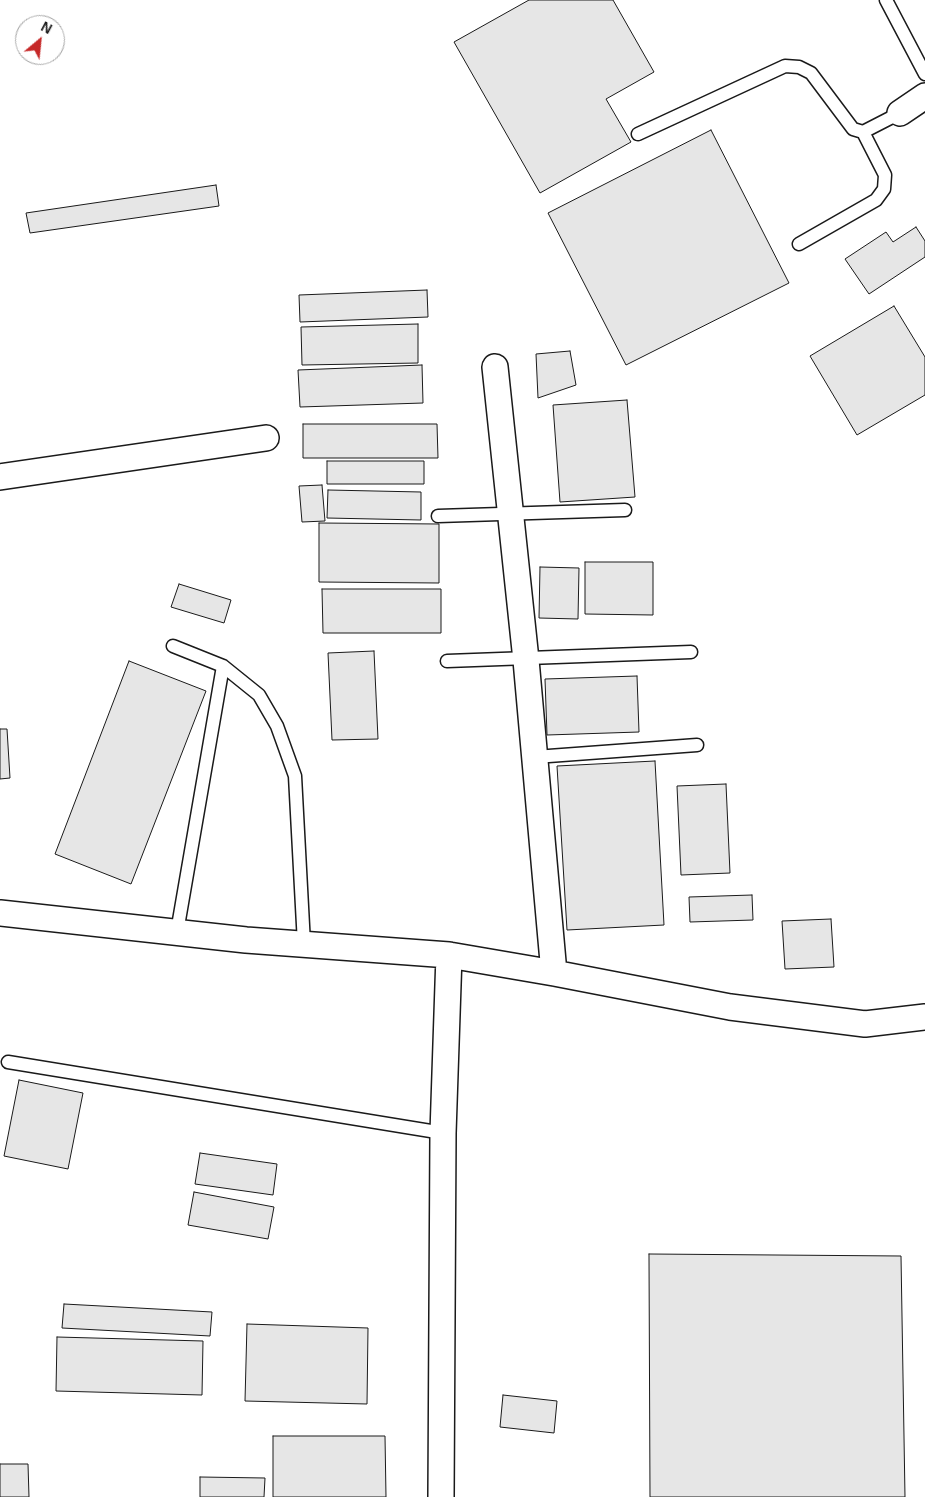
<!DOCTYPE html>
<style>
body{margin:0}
#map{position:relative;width:925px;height:1497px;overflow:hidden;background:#fff;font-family:Helvetica,sans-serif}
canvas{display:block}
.north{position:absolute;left:15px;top:15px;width:50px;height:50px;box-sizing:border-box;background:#fff;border:1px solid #a3a3a3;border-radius:50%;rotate:28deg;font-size:14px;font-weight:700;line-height:20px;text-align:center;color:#1a1a1a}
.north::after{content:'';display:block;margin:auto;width:18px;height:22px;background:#c62828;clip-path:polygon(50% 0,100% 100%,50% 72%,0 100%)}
</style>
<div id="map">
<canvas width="925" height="1497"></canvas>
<div class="north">N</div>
</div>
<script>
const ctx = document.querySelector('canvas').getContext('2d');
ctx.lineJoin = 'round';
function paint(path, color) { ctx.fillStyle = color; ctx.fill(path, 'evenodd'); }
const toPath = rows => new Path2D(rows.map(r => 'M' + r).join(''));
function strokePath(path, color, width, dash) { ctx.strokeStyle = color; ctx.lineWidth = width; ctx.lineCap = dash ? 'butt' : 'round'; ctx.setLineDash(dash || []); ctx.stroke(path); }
const building = toPath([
 [529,0,613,0,654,72,606,99,631,142,540,193,454,42,529,0],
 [711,130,789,283,626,365,548,213,711,130],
 [216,185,219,206,30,233,26,213,216,185],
 [916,227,925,241,925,257,869,294,845,259,886,232,893,242,916,227],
 [427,290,428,317,300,322,299,295,427,290],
 [894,306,925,357,925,395,857,435,810,356,894,306],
 [418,324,418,363,302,365,301,327,418,324],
 [570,351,576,385,538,398,536,354,570,351],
 [422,365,423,403,300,407,298,370,422,365],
 [627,400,635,497,560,502,553,405,627,400],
 [303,424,437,424,438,458,303,458,303,424],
 [327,461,424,461,424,484,327,484,327,461],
 [322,485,325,521,302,522,299,486,322,485],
 [328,490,421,492,421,520,327,518,328,490],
 [319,523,439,524,439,583,319,582,319,523],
 [585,562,653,562,653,615,585,614,585,562],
 [540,567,579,568,578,619,539,618,540,567],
 [179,584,231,600,224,623,171,607,179,584],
 [322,589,441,589,441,633,323,633,322,589],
 [374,651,378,739,332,740,328,653,374,651],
 [129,661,206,691,131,884,55,854,129,661],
 [637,676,639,732,547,735,545,679,637,676],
 [0,729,7,729,10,778,0,779,0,729],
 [655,761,664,925,567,930,557,766,655,761],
 [726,784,730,873,681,875,677,786,726,784],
 [752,895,753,920,690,922,689,897,752,895],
 [831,919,834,967,785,969,782,921,831,919],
 [19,1080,83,1093,68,1169,4,1156,19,1080],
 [200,1153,277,1164,273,1195,195,1184,200,1153],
 [194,1192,274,1207,268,1239,188,1225,194,1192],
 [649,1254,901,1256,905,1497,650,1497,649,1254],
 [64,1304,212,1312,210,1336,62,1328,64,1304],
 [247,1324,368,1328,367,1404,245,1401,247,1324],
 [57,1337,203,1341,202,1395,56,1391,57,1337],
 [503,1395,557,1401,554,1433,500,1427,503,1395],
 [273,1436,385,1436,386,1497,273,1497,273,1436],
 [0,1464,28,1464,29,1497,0,1497,0,1464],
 [200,1477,265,1478,264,1497,200,1497,200,1477]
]);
const service = toPath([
 [886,0,925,74],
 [638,134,785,66,799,67,811,73,853,129,863,132,900,113],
 [799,244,876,200,884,189,885,175,863,132],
 [438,516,625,510],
 [173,646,223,666,259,695,277,726,295,776,304,944],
 [447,661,691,652],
 [535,757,697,745],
 [177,932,223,666],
 [8,1062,443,1133]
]);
const minor = toPath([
 [900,113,925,96],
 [495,367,526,660,554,973],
 [0,477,266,438],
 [0,913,246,940,449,955,554,973,730,1007,865,1024,925,1017],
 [441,1497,443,1133,449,955]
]);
paint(building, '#e6e6e6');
strokePath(building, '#1a1a1a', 1);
strokePath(service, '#1a1a1a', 15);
strokePath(minor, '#1a1a1a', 28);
strokePath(service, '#fff', 12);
strokePath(minor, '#fff', 25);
</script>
